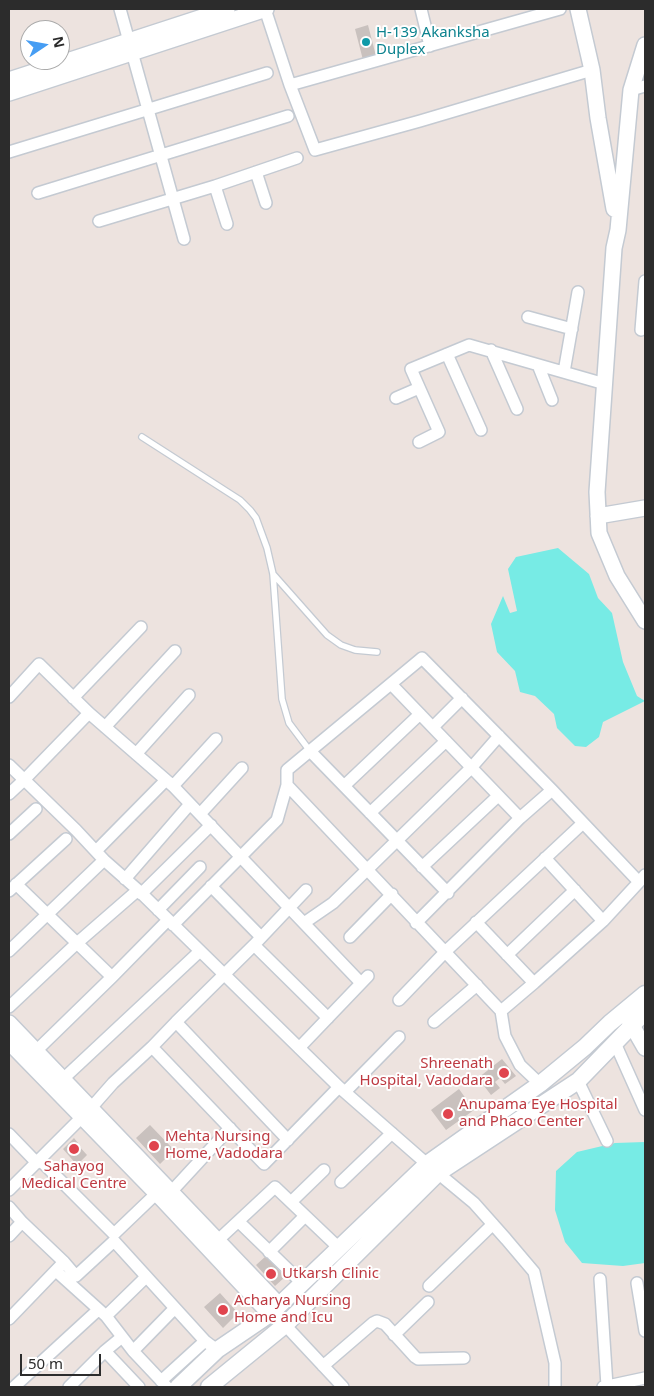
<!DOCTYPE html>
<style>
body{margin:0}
#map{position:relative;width:654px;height:1396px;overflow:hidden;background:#ede3df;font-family:"Noto Sans",sans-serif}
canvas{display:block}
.frame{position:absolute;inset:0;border:10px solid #2c2c2c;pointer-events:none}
.north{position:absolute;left:20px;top:20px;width:50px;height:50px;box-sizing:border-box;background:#fff;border:1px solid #ababab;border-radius:50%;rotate:78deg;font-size:14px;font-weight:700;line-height:20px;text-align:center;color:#2c2c2c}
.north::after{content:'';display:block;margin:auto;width:18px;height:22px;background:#469df3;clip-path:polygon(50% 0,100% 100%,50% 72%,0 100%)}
.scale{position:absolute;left:20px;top:1354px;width:81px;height:22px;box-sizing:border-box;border:2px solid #2c2c2c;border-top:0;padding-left:6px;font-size:15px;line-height:18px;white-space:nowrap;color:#2c2c2c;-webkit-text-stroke:4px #fff;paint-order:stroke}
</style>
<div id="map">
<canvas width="654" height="1396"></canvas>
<div class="frame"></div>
<div class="north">N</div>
<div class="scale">50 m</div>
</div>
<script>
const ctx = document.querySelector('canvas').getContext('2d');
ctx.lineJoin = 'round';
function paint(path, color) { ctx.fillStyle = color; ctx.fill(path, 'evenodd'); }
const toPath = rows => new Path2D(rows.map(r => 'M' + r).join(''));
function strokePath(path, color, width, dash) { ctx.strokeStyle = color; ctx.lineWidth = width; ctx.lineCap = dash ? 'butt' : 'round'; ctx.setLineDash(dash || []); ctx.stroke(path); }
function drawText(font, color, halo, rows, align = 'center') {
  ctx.font = font + ' "Noto Sans",sans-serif'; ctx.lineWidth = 4; ctx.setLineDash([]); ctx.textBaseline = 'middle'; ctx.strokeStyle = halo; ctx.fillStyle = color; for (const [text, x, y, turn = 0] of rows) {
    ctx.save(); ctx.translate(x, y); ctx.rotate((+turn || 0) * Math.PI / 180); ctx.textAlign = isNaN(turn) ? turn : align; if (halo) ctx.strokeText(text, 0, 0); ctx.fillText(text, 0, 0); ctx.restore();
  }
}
const water = toPath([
 [558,548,589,574,598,598,612,613,623,662,637,696,645,701,603,722,599,737,586,747,575,746,557,728,554,714,535,696,520,692,515,671,497,652,491,624,503,596,510,613,517,611,508,569,516,557],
 [645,1142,645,1263,623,1266,582,1263,565,1242,555,1210,556,1171,577,1152,615,1143]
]);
const building = toPath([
 [368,25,376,56,363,60,355,29],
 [502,1059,516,1076,505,1084,500,1078,495,1082,500,1088,491,1095,478,1078],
 [459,1089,474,1110,446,1130,431,1110],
 [150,1125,174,1150,160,1164,136,1138],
 [74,1138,78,1143,77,1144,87,1155,77,1165,63,1149],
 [266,1256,285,1277,275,1286,256,1265],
 [220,1293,238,1313,223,1328,204,1307]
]);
const service = toPath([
 [142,437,240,500,250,510,256,518,267,548,273,574,282,699,289,723,310,751],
 [273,574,327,635,341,645,355,650,377,652]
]);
const minor = toPath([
 [120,9,184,239],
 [265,9,290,85,315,150,420,121,592,70],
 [421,9,430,46],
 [290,85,560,9],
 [631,90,645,86],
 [9,152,267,73],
 [256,172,266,203],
 [215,186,227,224],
 [38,193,288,116],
 [99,221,215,186,297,158],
 [528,317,572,329],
 [641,330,645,281],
 [491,350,517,409],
 [447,354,481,430],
 [538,365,552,400],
 [564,372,578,292],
 [396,398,419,388],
 [419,442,439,432,411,369,469,345,605,384],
 [391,684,520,818],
 [9,697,39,664,89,713,173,786,361,983],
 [73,698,141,627],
 [105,727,175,651],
 [433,727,462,698],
 [310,751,448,893],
 [136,754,189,695],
 [9,765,76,830,104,860,138,890,339,1087,427,1164,474,1203,506,1239,534,1272,555,1363,555,1387],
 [173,786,216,739],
 [344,786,420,714],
 [9,794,24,780,89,713],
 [370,813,446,741],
 [200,814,242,768],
 [9,834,36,809],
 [96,851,166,780],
 [545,858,603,921],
 [422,867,498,796],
 [125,879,190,804],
 [16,884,112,977],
 [211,886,261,937],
 [9,891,66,839],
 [141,894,211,825],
 [158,910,200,867],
 [476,922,534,983,501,1011],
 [304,923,333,903,471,768,499,736],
 [416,923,520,818,552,790],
 [173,925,277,820,287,785],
 [350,937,392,894],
 [254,945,328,1018],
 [9,951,104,860],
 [507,955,575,890],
 [534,983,603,921,639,882],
 [399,1000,446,951,583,823],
 [9,1007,77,943,138,890],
 [176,1022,288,1140],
 [434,1022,477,985],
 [615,1043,645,1110],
 [152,1047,264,1164,339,1087],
 [299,1048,368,976],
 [35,1052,112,977,168,920],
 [63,1079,200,951],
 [578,1081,607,1141],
 [540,1084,520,1065,505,1036,501,1011,287,785,287,770,422,658,552,790,639,882,645,875],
 [345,1092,399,1037],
 [9,1134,37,1163],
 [40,1160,114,1234,161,1189],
 [341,1182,392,1133],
 [9,1190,91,1108,113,1083,152,1047,176,1022,254,945,306,890],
 [171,1192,230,1128],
 [291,1202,324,1170],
 [9,1207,22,1222,64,1262,76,1276,114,1241,205,1341,217,1350],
 [239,1222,302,1283],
 [9,1236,22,1222],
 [217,1241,275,1187,339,1248],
 [269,1252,305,1216],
 [56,1271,106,1316,133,1351,167,1387],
 [600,1279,607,1386],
 [637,1283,645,1331],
 [429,1286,493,1224],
 [270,1314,285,1325,343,1387],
 [106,1316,146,1277],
 [9,1319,61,1265],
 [394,1335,428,1302],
 [105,1351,139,1387],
 [133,1351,175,1308],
 [323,1366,373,1323,377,1321,385,1324,415,1357,418,1359,464,1358],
 [161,1381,205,1341],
 [14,1387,98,1310],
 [69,1387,105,1351,122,1337],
 [603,1387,645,1378]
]);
const tertiary = toPath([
 [578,9,592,70,598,118,614,209],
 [645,45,631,90,618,230,614,248,597,492,599,533,617,576,645,621],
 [9,80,227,9],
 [9,93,266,9],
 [598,516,645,508],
 [626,1015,645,1048],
 [9,1023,171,1192,279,1305],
 [9,1042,163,1200,270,1314]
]);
const secondary = toPath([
 [178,1387,217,1350,270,1314,427,1164,540,1084,585,1047,610,1023,645,994],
 [209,1387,285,1325,438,1173,578,1081,645,1012]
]);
const markers = [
 [366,42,5,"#0f9aa8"],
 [504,1073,6,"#e0444e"],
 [448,1114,6,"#e0444e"],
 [154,1146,6,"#e0444e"],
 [74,1149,6,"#e0444e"],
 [271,1274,6,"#e0444e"],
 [223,1310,6,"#e0444e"]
];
const cultureNames = [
 ["H-139 Akanksha",376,33],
 ["Duplex",376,50]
];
const healthNames = [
 ["Shreenath",493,1064,"right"],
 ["Hospital, Vadodara",493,1081,"right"],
 ["Anupama Eye Hospital",459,1105],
 ["and Phaco Center",459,1122],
 ["Mehta Nursing",165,1137],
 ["Home, Vadodara",165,1154],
 ["Sahayog",74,1167,"center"],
 ["Medical Centre",74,1184,"center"],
 ["Utkarsh Clinic",282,1274],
 ["Acharya Nursing",234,1301],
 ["Home and Icu",234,1318]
];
paint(water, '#77ebe5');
paint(building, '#c9c1be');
strokePath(service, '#c4cad2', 8);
strokePath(minor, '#c4cad2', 14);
strokePath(tertiary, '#c4cad2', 18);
strokePath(secondary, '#c4cad2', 19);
strokePath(service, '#fff', 5.5);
strokePath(minor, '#fff', 11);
strokePath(tertiary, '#fff', 15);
strokePath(secondary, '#fff', 16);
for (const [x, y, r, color] of markers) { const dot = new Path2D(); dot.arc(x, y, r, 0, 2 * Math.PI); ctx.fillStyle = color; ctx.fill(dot); strokePath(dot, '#fff', 2); }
drawText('15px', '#0d838f', '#fff', cultureNames, 'left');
drawText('15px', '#be3a42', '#fff', healthNames, 'left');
</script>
